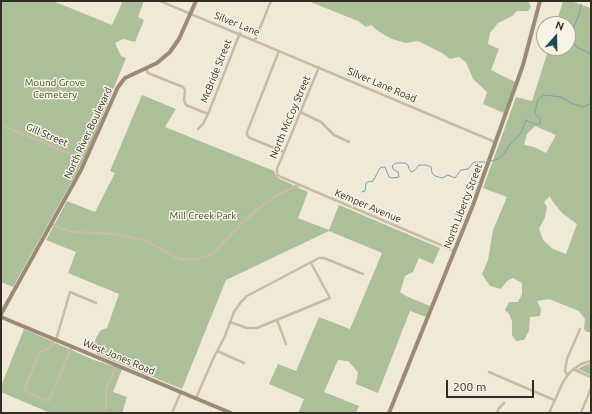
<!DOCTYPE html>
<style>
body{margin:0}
#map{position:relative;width:592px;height:414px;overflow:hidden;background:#f0e9d8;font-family:Ubuntu,sans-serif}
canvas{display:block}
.frame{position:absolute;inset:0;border:2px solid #342d26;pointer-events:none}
.north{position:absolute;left:536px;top:16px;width:40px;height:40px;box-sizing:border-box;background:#f8f3e4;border:1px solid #aaa498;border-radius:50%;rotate:20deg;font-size:11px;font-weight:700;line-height:16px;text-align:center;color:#342d26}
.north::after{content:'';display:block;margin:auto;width:14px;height:18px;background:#1c4654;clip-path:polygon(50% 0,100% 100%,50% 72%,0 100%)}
.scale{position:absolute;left:446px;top:380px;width:88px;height:18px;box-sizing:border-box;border:2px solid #342d26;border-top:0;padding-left:5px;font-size:12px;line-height:14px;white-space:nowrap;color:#342d26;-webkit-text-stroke:3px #f8f3e4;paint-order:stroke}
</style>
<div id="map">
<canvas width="592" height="414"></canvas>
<div class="frame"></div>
<div class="north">N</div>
<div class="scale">200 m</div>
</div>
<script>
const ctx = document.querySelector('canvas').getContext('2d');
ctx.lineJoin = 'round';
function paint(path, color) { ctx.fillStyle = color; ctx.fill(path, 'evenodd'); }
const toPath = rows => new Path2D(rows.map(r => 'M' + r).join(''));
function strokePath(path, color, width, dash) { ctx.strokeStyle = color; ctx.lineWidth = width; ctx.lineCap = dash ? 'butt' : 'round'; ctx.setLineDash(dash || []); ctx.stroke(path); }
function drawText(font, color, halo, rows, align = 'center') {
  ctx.font = font + ' Ubuntu,sans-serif'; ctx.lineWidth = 3; ctx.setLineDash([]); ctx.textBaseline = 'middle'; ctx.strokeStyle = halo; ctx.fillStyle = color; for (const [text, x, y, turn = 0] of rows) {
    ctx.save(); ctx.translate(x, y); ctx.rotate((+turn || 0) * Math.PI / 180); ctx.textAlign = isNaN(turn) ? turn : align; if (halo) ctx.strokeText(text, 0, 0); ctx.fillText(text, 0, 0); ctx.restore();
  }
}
const green = toPath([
 [1,1,53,1,112,25,123,1,144,1,138,17,144,20,135,42,123,39,115,43,121,56,126,58,86,156,13,287,1,282],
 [308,1,528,1,531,7,528,11,517,11,512,16,498,23,490,33,488,44,499,49,491,70,515,82,504,113,483,104,487,92,473,79,466,62,459,57,450,59,442,53,418,41,406,43,392,39,381,33,371,25,366,27,358,21],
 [563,1,571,1,591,8,591,332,586,332,584,329,585,319,579,311,549,299,537,301,541,309,540,316,530,317,529,331,524,340,516,341,512,335,512,321,509,314,505,310,509,302,518,302,522,294,522,283,513,278,507,281,501,289,490,286,482,274,488,260,493,230,507,197,483,188,516,97,532,101,549,48,568,48,568,24,556,24],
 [535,126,556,135,546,153,534,147,524,145,527,134],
 [550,196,553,202,562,213,577,224,566,254,553,249,543,240,539,229,545,217,547,207,544,202],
 [142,95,176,109,165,127,274,171,276,176,280,179,308,192,298,218,329,230,339,205,440,248,433,264,419,258,413,272,405,276,400,292,406,296,430,306,426,317,410,311,378,393,356,384,358,372,348,361,338,360,324,392,359,406,356,413,298,413,304,399,269,384,278,364,296,371,319,317,350,329,382,253,329,231,226,280,182,389,97,354,93,349,94,343,97,336,101,330,107,328,119,294,68,273,76,252,46,240,67,201,95,212,115,173,110,171],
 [24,329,94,360,122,369,113,392,127,397,122,413,50,413,1,392,1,386],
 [591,363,591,375,578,369,583,366]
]);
const stream = toPath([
 [581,4,580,12,573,29,572,40,577,47,591,54],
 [491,161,498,159,504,154,508,147,521,133,526,120,535,124,540,124,540,118,535,114,535,111,538,100,541,97,544,95,561,97,573,104,584,107,591,103],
 [362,192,365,191,366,183,368,182,373,181,380,168,383,167,385,167,389,177,392,178,399,177,398,172,393,169,392,166,396,163,405,163,408,165,409,169,411,172,414,171,419,165,426,165,431,167,432,173,435,176,442,178,448,175,455,178,461,170,468,169,474,162,485,162]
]);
const street = toPath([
 [160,1,495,142],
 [255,40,271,1],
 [279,51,247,132,247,135,250,138,284,152],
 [319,67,277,169,277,175,281,177,455,251],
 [146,69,148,73,183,87,185,90,184,100,186,105,208,114],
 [300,112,321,122,334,135,349,142],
 [1,125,85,160],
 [198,129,203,124,208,114,240,33],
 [51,224,71,232,115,234,144,240,179,259,196,260,212,254,244,221,260,207,281,193,299,185],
 [277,320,286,344],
 [230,322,247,328,257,328,330,298,311,263],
 [54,339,50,348,41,352,39,354,25,388,27,393,49,401,72,347],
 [56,340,70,292,96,303],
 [217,351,244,363],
 [573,369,591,377],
 [489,372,554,400],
 [567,375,565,370,567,359,580,329],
 [196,398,214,357,224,338,234,312,241,302,247,296,319,258,324,258,363,274],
 [106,413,106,389,116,366],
 [172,413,181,392],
 [497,413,499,408,504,403],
 [549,413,563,382,570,372,581,364,591,361],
 [581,413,591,388]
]);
const secondary = toPath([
 [1,314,81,170,118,87,125,78,157,63,170,52,179,39,196,1],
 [1,317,231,413],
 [389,413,473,205,523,65,540,1]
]);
const streetNames = [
 ["Silver Lane",237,24,22],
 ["McBride Street",216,71,-68],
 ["Silver Lane Road",382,85,23],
 ["North McCoy Street",290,117,-67],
 ["North River Boulevard",88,133,-65],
 ["Gill Street",47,135,23],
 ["Kemper Avenue",368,206,23],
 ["North Liberty Street",463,206,-69],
 ["West Jones Road",119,357,23]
];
const parkNames = [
 ["Mound Grove",55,83],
 ["Cemetery",55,95],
 ["Mill Creek Park",203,216]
];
paint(green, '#abbf99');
strokePath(stream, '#78a1ad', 1);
strokePath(street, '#c8bba4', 2.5);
strokePath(secondary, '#9b8a76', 4);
drawText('10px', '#342d26', '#f8f3e4', streetNames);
drawText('10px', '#3c512a', '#f8f3e4', parkNames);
</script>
